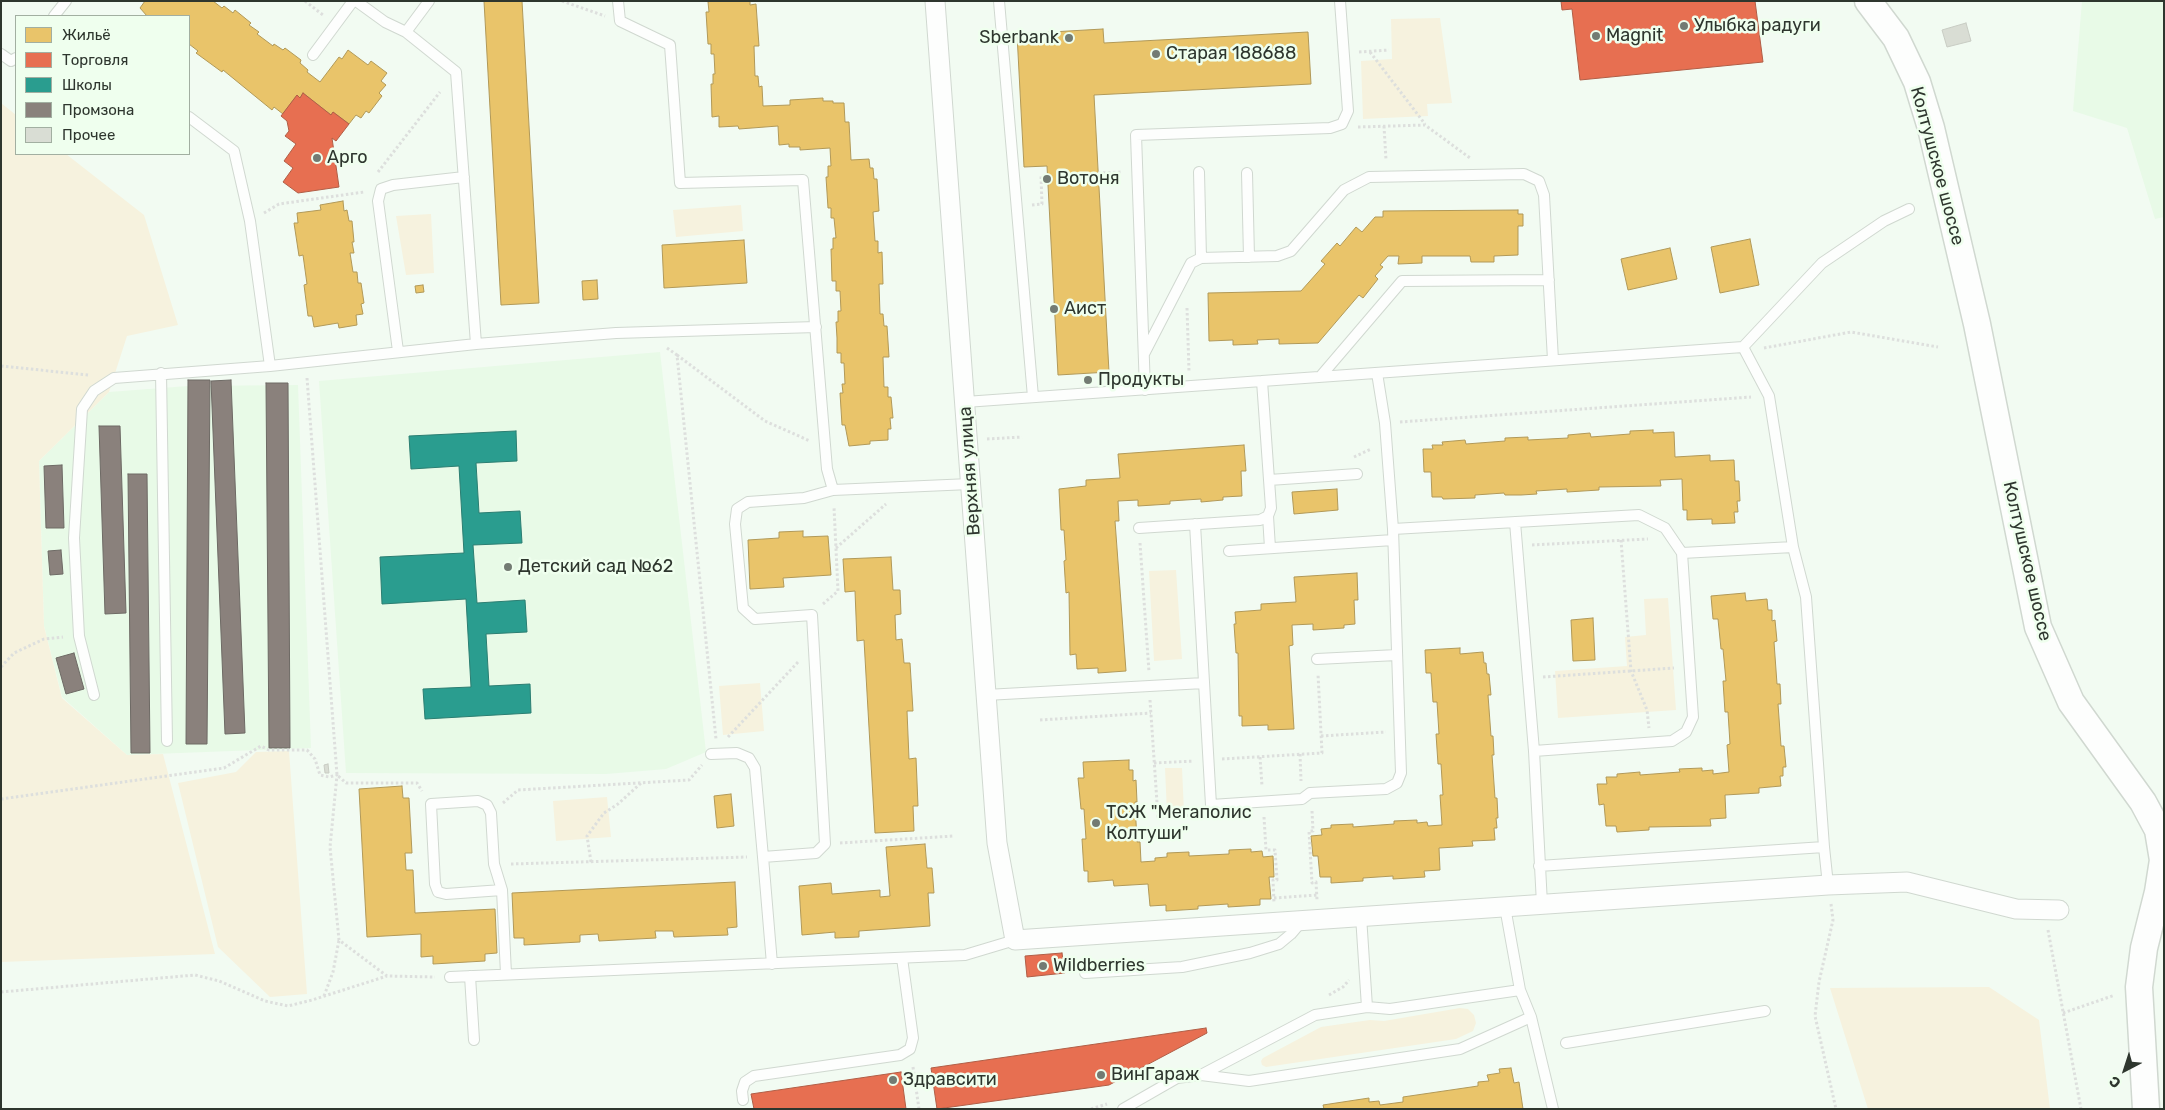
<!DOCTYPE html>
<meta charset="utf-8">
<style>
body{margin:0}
#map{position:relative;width:2165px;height:1110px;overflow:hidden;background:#f2fbf2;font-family:Rubik,sans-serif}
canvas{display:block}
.frame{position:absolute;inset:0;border:2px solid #2e362e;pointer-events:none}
.legend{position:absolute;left:15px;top:15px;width:175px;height:140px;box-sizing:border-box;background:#efffee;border:1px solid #a2afa1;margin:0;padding:6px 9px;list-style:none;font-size:15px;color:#2e362e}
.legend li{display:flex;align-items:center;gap:10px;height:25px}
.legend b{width:25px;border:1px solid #a2afa1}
.north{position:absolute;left:2100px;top:1045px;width:50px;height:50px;-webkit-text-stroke:4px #efffee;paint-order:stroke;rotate:220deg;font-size:14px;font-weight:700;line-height:20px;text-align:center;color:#2e362e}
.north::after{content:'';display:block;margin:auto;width:18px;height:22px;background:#2e362e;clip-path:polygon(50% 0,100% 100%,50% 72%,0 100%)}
</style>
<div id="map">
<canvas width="2165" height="1110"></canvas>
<div class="frame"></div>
<ul class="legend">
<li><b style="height:14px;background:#e9c46a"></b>Жильё</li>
<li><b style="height:14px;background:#e76f51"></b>Торговля</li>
<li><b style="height:14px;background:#2a9d8f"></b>Школы</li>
<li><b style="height:14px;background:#8a817c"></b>Промзона</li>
<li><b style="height:14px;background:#d9ddd4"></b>Прочее</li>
</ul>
<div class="north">С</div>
</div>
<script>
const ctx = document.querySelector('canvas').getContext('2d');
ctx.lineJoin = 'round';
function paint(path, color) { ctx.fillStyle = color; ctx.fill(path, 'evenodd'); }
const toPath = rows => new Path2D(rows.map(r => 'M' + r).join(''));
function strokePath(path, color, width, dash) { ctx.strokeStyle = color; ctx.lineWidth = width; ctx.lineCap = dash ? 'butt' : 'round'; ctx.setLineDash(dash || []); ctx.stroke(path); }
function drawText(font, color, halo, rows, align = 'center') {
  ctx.font = font + ' Rubik,sans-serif'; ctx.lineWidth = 5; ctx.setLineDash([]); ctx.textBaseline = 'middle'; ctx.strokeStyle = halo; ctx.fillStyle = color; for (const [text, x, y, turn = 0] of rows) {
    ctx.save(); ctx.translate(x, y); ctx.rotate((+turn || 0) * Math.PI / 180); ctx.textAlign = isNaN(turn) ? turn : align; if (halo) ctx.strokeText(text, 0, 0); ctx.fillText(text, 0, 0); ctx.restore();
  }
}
const built = toPath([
 [2082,1,2164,1,2164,217,2155,219,2127,128,2073,111],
 [660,352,706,752,666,769,606,774,346,773,319,381],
 [298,385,311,748,127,755,62,697,44,626,39,461,109,392,188,386]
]);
const green = toPath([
 [1440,18,1452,103,1427,104,1428,116,1363,119,1361,61,1392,59,1391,19],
 [1,103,16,115,16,154,66,154,144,215,178,325,127,336,109,392,39,461,44,626,62,698,127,755,163,754,215,954,1,962],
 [741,205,743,231,676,237,673,210],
 [431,214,434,273,406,275,396,216],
 [1176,570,1182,659,1154,661,1149,571],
 [1668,598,1676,710,1558,718,1555,671,1627,666,1625,637,1646,635,1644,599],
 [760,683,764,731,723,735,719,686],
 [289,751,307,994,270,997,218,947,178,783,236,772,256,752],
 [1165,768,1182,768,1184,812,1167,813],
 [607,797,611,837,556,841,553,801],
 [1989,987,2039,1020,2050,1109,1868,1109,1830,988],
 [1460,1008,1468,1009,1474,1015,1476,1023,1473,1031,1456,1039,1266,1067,1262,1065,1261,1061,1263,1058,1321,1027,1370,1020,1384,1021]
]);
const homes = toPath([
 [145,1,213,1,222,8,224,6,233,13,235,10,251,23,249,25,259,32,257,34,273,46,274,44,283,50,285,48,301,60,300,63,308,70,307,72,320,82,339,57,342,59,348,50,368,65,371,61,387,73,381,81,386,85,379,93,382,96,369,113,366,111,361,118,356,115,349,124,333,112,331,115,303,93,300,98,297,95,283,114,274,107,272,110,223,70,222,72,196,53,198,51,189,44,189,16,147,16,140,8,145,1],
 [484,1,522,1,539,303,501,305,484,1],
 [711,1,750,1,750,5,756,4,759,46,754,46,755,76,758,76,759,87,762,86,763,106,790,105,790,100,823,98,823,101,833,101,833,103,844,103,845,122,849,122,851,160,869,159,870,168,873,168,874,179,877,179,879,211,873,212,875,241,878,241,878,253,882,252,883,284,879,284,880,314,883,314,884,326,887,326,889,357,883,357,884,387,888,387,888,397,891,397,893,418,890,418,891,429,888,429,888,440,870,441,870,444,849,446,845,425,842,425,840,393,843,393,842,384,845,384,844,363,841,363,841,353,837,353,837,338,836,322,838,322,838,311,841,311,840,291,836,291,836,281,832,281,831,249,833,249,833,238,836,238,834,218,831,218,831,208,828,208,826,177,828,177,828,166,831,166,830,148,800,150,800,147,789,147,789,144,779,145,778,126,739,129,738,126,719,127,719,116,712,117,711,84,713,84,713,74,715,74,714,54,711,54,711,44,708,44,706,12,709,12,708,2,711,1],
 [1103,29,1104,43,1308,32,1311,84,1094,95,1109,372,1058,375,1047,166,1024,167,1017,34,1103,29],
 [343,201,344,211,347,210,349,221,352,221,354,242,352,242,354,253,350,253,353,272,357,272,358,283,361,283,364,303,361,304,363,314,356,315,357,325,339,328,338,323,314,327,312,316,308,316,304,285,307,284,303,255,299,256,294,223,298,223,297,213,321,210,320,205,343,201],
 [1518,210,1518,214,1523,214,1523,226,1518,226,1518,255,1494,256,1494,262,1471,262,1470,256,1422,256,1422,263,1398,264,1399,256,1388,256,1380,265,1383,267,1375,276,1378,279,1363,298,1359,295,1318,343,1279,344,1279,339,1257,340,1258,344,1233,345,1233,340,1209,341,1208,293,1301,291,1325,264,1321,261,1337,243,1340,246,1356,227,1362,232,1375,217,1383,217,1383,211,1518,210],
 [1750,239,1759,285,1720,293,1711,247,1750,239],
 [744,240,747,283,664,288,662,245,744,240],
 [1670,248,1677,279,1628,290,1621,259,1670,248],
 [597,280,598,299,583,300,582,281,597,280],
 [423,285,424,292,416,293,415,286,423,285],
 [1653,430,1653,433,1674,432,1675,457,1710,455,1710,461,1734,460,1735,481,1739,481,1740,501,1737,501,1738,512,1734,512,1735,523,1712,524,1712,519,1687,520,1687,510,1683,510,1682,479,1660,480,1661,486,1599,487,1599,490,1567,492,1567,489,1536,491,1537,494,1521,495,1505,495,1504,493,1475,495,1475,498,1443,499,1442,497,1432,497,1431,472,1424,472,1423,449,1433,449,1432,445,1443,445,1442,442,1465,440,1466,444,1505,441,1505,438,1528,437,1528,440,1568,438,1568,435,1590,433,1591,437,1630,434,1630,431,1653,430],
 [1244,445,1246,471,1241,471,1242,496,1223,497,1223,500,1201,502,1201,499,1170,501,1170,504,1138,506,1138,500,1118,501,1119,521,1115,521,1126,671,1098,673,1098,668,1077,669,1076,654,1070,655,1069,592,1066,593,1064,561,1066,560,1064,530,1061,530,1059,489,1086,486,1086,480,1120,478,1118,454,1244,445],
 [1337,489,1338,510,1294,514,1292,492,1337,489],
 [803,531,803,537,828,536,831,575,783,578,784,587,750,589,748,540,779,538,779,532,803,531],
 [891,557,893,590,900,590,901,614,895,615,896,640,902,639,904,663,910,663,913,711,907,711,909,759,916,758,918,806,913,806,914,831,875,833,864,640,857,641,855,591,845,592,843,559,891,557],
 [1357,573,1358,600,1354,600,1355,624,1344,625,1344,628,1313,630,1313,624,1292,625,1293,645,1289,646,1294,729,1268,730,1268,725,1242,726,1242,716,1239,716,1238,653,1236,653,1234,624,1236,624,1235,612,1261,610,1261,604,1296,602,1294,577,1357,573],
 [1745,593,1746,601,1767,599,1768,610,1772,610,1772,621,1775,620,1777,641,1774,642,1777,684,1780,684,1781,704,1778,704,1781,746,1784,746,1786,767,1783,767,1783,776,1780,776,1781,786,1759,788,1759,793,1725,795,1726,818,1710,819,1711,826,1649,827,1649,830,1617,832,1616,826,1606,826,1604,804,1599,805,1597,784,1607,784,1606,777,1617,777,1617,774,1640,772,1640,775,1680,772,1679,769,1702,768,1702,771,1713,770,1713,774,1729,772,1727,745,1730,744,1728,712,1725,712,1723,681,1726,681,1723,649,1721,649,1718,619,1713,619,1711,596,1745,593],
 [1593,618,1595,660,1573,661,1571,620,1593,618],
 [1460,648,1460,654,1483,652,1484,663,1486,663,1487,674,1489,674,1491,695,1488,695,1491,736,1493,736,1494,755,1492,755,1495,798,1497,798,1498,818,1496,818,1497,828,1494,828,1495,840,1472,841,1473,846,1439,848,1440,870,1424,871,1425,877,1393,879,1393,876,1363,878,1363,881,1331,883,1331,877,1320,877,1318,856,1313,856,1311,836,1322,835,1321,829,1331,828,1331,825,1353,824,1353,827,1394,824,1394,821,1417,820,1417,823,1427,822,1428,826,1442,825,1440,795,1443,795,1441,764,1438,764,1436,734,1439,734,1437,702,1433,702,1431,673,1426,673,1425,650,1460,648],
 [1129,760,1129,770,1133,770,1133,781,1136,780,1137,802,1135,802,1137,842,1140,842,1141,862,1155,861,1155,858,1167,857,1167,853,1189,852,1189,856,1229,854,1229,850,1251,849,1251,852,1262,851,1263,857,1273,856,1274,877,1269,877,1271,899,1260,899,1260,905,1228,907,1228,904,1198,906,1198,909,1166,911,1166,905,1150,906,1148,884,1114,886,1113,880,1088,882,1088,871,1084,871,1082,839,1086,839,1084,809,1081,809,1078,778,1084,778,1083,762,1129,760],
 [402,786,403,798,409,798,412,853,405,853,406,870,413,870,415,913,495,909,497,953,485,954,485,961,433,964,433,956,421,957,421,934,367,937,359,789,402,786],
 [731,794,734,826,717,828,714,796,731,794],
 [925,844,927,868,932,868,934,893,928,893,930,926,859,931,859,937,835,938,835,932,802,935,799,886,831,883,832,894,880,890,880,897,890,896,886,847,925,844],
 [735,882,737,927,727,928,728,935,674,937,673,931,655,931,656,938,599,941,598,934,580,935,580,942,524,945,524,938,514,938,512,893,735,882],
 [1511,1068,1514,1083,1519,1082,1523,1109,1324,1109,1323,1105,1369,1098,1369,1102,1379,1101,1380,1105,1403,1102,1403,1097,1478,1086,1478,1082,1489,1081,1487,1075,1500,1073,1499,1069,1511,1068]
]);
const shops = toPath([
 [1561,1,1755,1,1763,62,1580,80,1572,9,1562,10,1561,1],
 [303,93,331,115,333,112,349,124,336,141,332,138,339,187,298,193,283,182,293,168,284,161,296,144,285,136,289,131,287,121,281,116,297,95,300,98,303,93],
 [1062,953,1065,973,1027,977,1025,956,1062,953],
 [1206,1028,1207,1033,1109,1085,937,1109,931,1068,1206,1028],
 [901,1072,906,1109,754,1109,751,1094,901,1072]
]);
const schools = toPath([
 [516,431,517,461,476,463,479,513,520,511,522,543,473,545,477,603,525,600,527,632,486,634,489,686,530,684,531,713,425,719,423,689,471,687,466,599,382,604,380,557,464,553,459,466,411,469,409,436,516,431]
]);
const industry = toPath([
 [188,380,210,380,207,744,186,744,188,380],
 [231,380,245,733,225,734,211,381,231,380],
 [266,383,288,383,290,748,269,748,266,383],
 [99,426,120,426,126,613,105,614,99,426],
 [62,465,64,528,46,528,44,466,62,465],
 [128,474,147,474,150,753,131,753,128,474],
 [61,550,63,574,50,575,48,551,61,550],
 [74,653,84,689,66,694,56,658,74,653]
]);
const building = toPath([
 [1966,23,1971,41,1947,47,1942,30,1966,23],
 [328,764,329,773,325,773,324,765,328,764]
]);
const path = toPath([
 [305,1,323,15],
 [562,1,605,16],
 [1359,52,1389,50],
 [1370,52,1425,124],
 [1384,126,1386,160],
 [1358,127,1425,125,1470,158],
 [378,172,440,92],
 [1098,173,1122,172],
 [1032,205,1042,204,1041,176,1048,176],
 [264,213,279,204,364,192],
 [1187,308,1189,371],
 [667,348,677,355,716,739],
 [1764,348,1851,332,1938,347],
 [677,355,765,421,810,441],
 [1,366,88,375],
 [307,378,337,775,346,783,417,783,422,791],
 [1400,422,1751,397],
 [987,439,1022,437],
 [1354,457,1371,449],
 [1621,540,1631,671,1647,710,1649,728],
 [1140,543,1149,672],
 [1532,545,1648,539],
 [836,548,886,504],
 [823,604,838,591,834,507],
 [1,667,14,653,44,639,63,637],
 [1543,677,1674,668],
 [1150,700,1158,817,1199,815],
 [1040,720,1151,713],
 [1321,736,1386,732],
 [728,737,799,661],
 [1300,754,1301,781],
 [1260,757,1262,786],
 [1222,759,1322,753,1318,674],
 [1154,763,1194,761],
 [1,799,224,768,261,746,269,750,307,750,315,759,320,775,329,777,337,775,330,847,339,940,387,976,435,977],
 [503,803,518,790,689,780,702,765],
 [1312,811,1313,831,1309,831,1312,883,1316,882,1317,900],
 [1264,817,1266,850,1275,850,1277,880,1273,880,1274,903],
 [840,843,954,836],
 [591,862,587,836,604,813,618,804,641,783],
 [511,864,747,857],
 [1274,898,1317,895],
 [1831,904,1833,920,1819,982,1815,1016,1836,1109],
 [2048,930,2081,1109],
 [1,992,195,975,219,981,265,1001,288,1006,312,1000,387,976],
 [1329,995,1343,987,1349,980],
 [324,996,333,972,339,940],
 [2063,1013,2115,995],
 [913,1067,919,1109],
 [1091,1109,1107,1104]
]);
const lane = toPath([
 [356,1,385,22,406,32,456,72,476,344],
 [618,1,620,21,670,45,680,183,803,180,827,469,833,490,970,484],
 [999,1,1033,397],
 [54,16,66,1],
 [406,32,429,1],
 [1,54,11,61,16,58],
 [313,55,353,1],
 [189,117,234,151,250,221,270,366,476,344,616,333,816,327],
 [1199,172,1201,258],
 [1247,173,1249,257],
 [1743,347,1769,396,1793,547,1806,597,1824,847,1828,885],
 [398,351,378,201,381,189,393,185,464,177],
 [1144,354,1191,263,1201,258,1277,256,1291,251,1344,190,1369,177,1524,174,1539,181,1544,195,1553,360],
 [161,373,167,741],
 [1320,377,1402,281,1549,280],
 [1145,390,1136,135,1330,128,1342,124,1348,111,1340,1],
 [965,402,1743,347,1822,263,1884,221,1909,209],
 [1269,480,1357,474],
 [1268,516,1270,548],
 [1515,522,1534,751,1542,904],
 [1195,524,1211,805,1302,799,1310,793,1386,789,1397,783,1401,773,1393,529,1385,423,1377,373],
 [1139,528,1260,520,1268,516,1271,508,1262,381],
 [1393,529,1639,515,1665,528,1682,553,1693,717,1686,732,1672,741,1534,751],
 [1229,551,1393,540],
 [1682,553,1793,547],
 [1317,659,1397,655],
 [94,695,79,636,74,538,82,409,94,391,114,378,270,366],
 [986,695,1204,683],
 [711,754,737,753,749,758,755,768,763,857],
 [1539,866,1824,847],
 [502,890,446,894,438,892,435,884,431,804,478,801,487,805,491,813,494,864,502,890,506,974],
 [1505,907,1520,990,1531,1017,1553,1109],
 [1361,916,1367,1007],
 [772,964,763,857,816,853,825,844,812,615,755,619,743,608,735,524,737,509,748,502,804,498,833,490],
 [1085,973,1182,967,1250,953,1279,944,1291,934,1302,921],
 [470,976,474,1040],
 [450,977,965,955,1015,940],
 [1566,1043,1765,1011],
 [1201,1075,1249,1081,1460,1049,1531,1017],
 [743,1100,742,1091,745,1082,754,1076,900,1055,910,1049,913,1038,902,958],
 [1123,1109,1177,1078,1201,1075,1315,1015,1367,1007,1390,1009,1520,990]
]);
const street = toPath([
 [935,1,997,843,1015,940,1828,885,1907,882,2016,909,2059,910]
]);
const secondary = toPath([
 [1868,1,1896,38,1917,82,1931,128,1977,324,2038,627,2071,702,2143,802,2158,830,2163,860,2158,892,2144,948,2139,987,2146,1109]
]);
const markers = [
 [1684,26,5,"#737b73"],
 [1596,36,5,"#737b73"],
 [1069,38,5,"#737b73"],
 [1156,54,5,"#737b73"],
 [317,158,5,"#737b73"],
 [1047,179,5,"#737b73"],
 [1054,309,5,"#737b73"],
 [1088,380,5,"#737b73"],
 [508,567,5,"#737b73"],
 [1096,823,5,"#737b73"],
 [1043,966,5,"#737b73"],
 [1101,1075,5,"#737b73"],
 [893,1080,5,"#737b73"]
];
const poiNames = [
 ["Улыбка радуги",1694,26],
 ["Magnit",1606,36],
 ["Sberbank",1059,38,"right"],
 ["Старая 188688",1166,54],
 ["Арго",327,158],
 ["Вотоня",1057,179],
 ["Аист",1064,309],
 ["Продукты",1098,380],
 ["Детский сад №62",518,567],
 ["ТСЖ \"Мегаполис",1106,813],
 ["Колтуши\"",1106,834],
 ["Wildberries",1053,966],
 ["ВинГараж",1111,1075],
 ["Здравсити",903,1080]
];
const streetNames = [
 ["Колтушское шоссе",1937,166,75],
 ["Верхняя улица",970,471,-94],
 ["Колтушское шоссе",2027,561,77]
];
paint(built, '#e8fae7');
paint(green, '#f6f2de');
paint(homes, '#e9c46a');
strokePath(homes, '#b19958', 1);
paint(shops, '#e76f51');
strokePath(shops, '#b05e46', 1);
paint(schools, '#2a9d8f');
strokePath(schools, '#2b7e72', 1);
paint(industry, '#8a817c');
strokePath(industry, '#6e6a65', 1);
paint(building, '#d9ddd4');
strokePath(building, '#c8ccc3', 1);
strokePath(lane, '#d0d8d0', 12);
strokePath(street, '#d0d8d0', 21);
strokePath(secondary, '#d0d8d0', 29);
strokePath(path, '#dddfdd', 3, [2.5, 2.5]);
strokePath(lane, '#fdfefd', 10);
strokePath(street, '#fdfefd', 19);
strokePath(secondary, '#fdfefd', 26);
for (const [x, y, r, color] of markers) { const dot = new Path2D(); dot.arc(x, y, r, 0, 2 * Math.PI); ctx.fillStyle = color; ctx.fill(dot); strokePath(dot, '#efffee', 2); }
drawText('18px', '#2e362e', '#efffee', poiNames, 'left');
drawText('18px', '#2e362e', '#efffee', streetNames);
</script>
